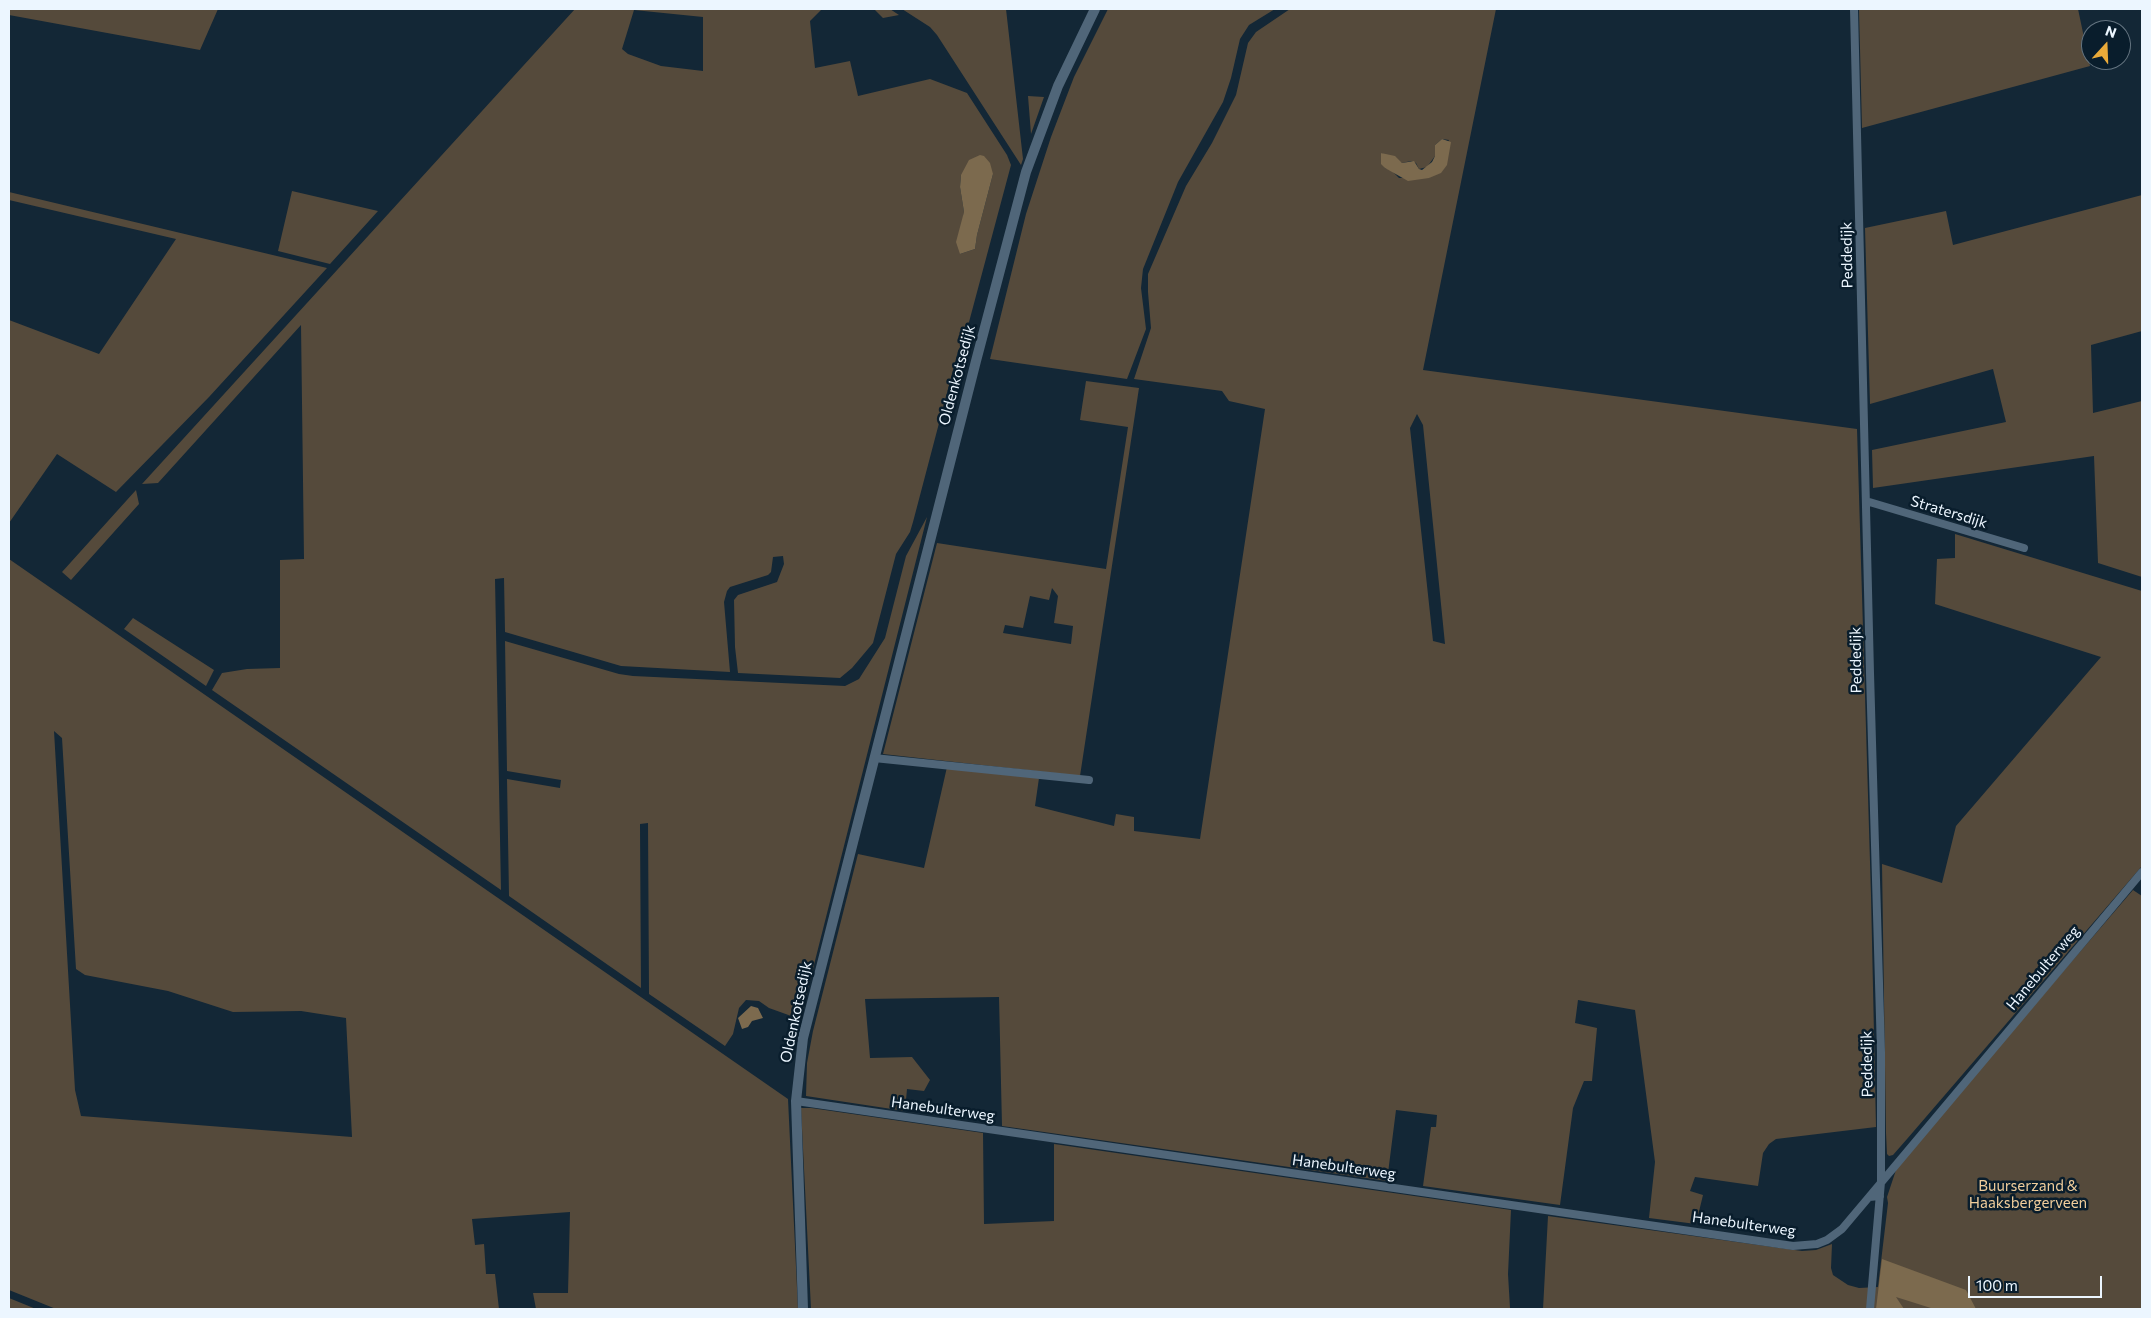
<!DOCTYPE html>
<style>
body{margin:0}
#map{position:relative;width:2151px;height:1318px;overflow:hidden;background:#132736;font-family:Commissioner,sans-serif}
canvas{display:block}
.frame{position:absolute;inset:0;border:10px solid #ecf6ff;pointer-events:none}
.north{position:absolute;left:2081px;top:20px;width:50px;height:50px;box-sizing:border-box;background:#091d2c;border:1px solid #647480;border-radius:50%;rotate:20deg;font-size:14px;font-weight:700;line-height:20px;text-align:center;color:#ecf6ff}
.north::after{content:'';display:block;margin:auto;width:18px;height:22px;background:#eaaa39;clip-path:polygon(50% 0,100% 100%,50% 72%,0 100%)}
.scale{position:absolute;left:1968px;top:1276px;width:134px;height:22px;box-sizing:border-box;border:2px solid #ecf6ff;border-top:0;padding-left:6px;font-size:15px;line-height:18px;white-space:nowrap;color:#ecf6ff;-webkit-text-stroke:4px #091d2c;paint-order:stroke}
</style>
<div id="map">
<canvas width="2151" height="1318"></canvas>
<div class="frame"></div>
<div class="north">N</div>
<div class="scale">100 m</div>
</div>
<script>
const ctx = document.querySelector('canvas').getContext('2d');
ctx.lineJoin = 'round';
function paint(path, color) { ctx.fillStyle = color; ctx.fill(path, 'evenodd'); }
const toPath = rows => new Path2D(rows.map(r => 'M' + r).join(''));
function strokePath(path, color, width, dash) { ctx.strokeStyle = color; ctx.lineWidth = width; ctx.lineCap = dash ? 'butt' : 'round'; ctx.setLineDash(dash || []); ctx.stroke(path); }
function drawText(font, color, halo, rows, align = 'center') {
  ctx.font = font + ' Commissioner,sans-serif'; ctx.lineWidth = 5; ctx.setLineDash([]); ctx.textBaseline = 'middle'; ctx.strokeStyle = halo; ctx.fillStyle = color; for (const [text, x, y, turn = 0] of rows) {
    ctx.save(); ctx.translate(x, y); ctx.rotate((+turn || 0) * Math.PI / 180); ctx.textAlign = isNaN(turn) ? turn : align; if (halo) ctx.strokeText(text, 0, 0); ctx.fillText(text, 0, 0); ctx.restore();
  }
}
const green = toPath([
 [9,9,218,9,200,50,9,15],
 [575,9,822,9,810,21,815,68,850,61,858,96,930,79,967,93,1007,155,1011,165,965,337,958,351,913,522,910,532,896,554,873,643,852,668,840,678,738,673,735,647,734,600,738,595,777,582,784,564,783,556,773,557,771,572,768,575,730,587,727,591,724,602,730,672,621,666,505,632,504,578,495,579,501,890,212,690,222,673,247,669,280,668,280,560,304,559,301,325,158,483,142,484],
 [634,10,703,17,703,71,661,66,628,54,622,49],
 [993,174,977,235,975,249,960,254,964,212,960,187,961,175],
 [874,9,890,9,899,15,883,18],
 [902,9,1006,9,1023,159,1021,165,937,35,930,27],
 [1108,9,1275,9,1249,25,1240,39,1231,78,1223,102,1178,182,1172,197,1143,269,1141,288,1146,329,1127,379,990,359,1026,214,1051,137,1074,77],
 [1290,9,1496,9,1423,370,1857,429,1871,895,1876,1127,1776,1139,1769,1144,1763,1153,1758,1186,1695,1177,1690,1191,1703,1195,1696,1224,1649,1218,1655,1162,1635,1010,1578,1000,1575,1023,1597,1028,1592,1081,1584,1081,1573,1108,1560,1205,1423,1186,1431,1127,1436,1127,1437,1115,1396,1110,1387,1181,1002,1126,999,997,865,999,870,1058,912,1057,930,1080,924,1091,907,1089,905,1111,806,1096,807,1063,813,1031,858,854,924,868,947,767,1039,778,1035,806,1114,826,1116,814,1134,817,1134,831,1200,839,1265,409,1229,401,1222,391,1134,379,1151,328,1148,292,1148,274,1186,186,1212,143,1236,95,1248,43,1256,32],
 [1442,139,1449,140,1429,178,1399,178,1391,170,1385,168,1381,153,1402,163,1411,161,1416,163,1419,169,1427,167,1435,156,1435,145],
 [1417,414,1423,425,1445,644,1433,641,1410,428],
 [1859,9,2078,9,2090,66,1862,128],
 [1028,96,1044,97,1031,134],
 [292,191,378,211,330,264,278,251],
 [9,192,327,268,209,397,116,492,57,454,9,523,9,320,99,354,176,239,9,200],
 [2142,195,2142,331,2091,345,2093,413,2142,401,2142,577,2098,563,2094,456,1873,488,1872,450,2006,422,1993,369,1870,404,1865,228,1946,211,1953,245],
 [1086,381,1139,388,1080,776,883,754,937,543,1106,569,1128,427,1080,420],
 [1052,588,1058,596,1054,623,1073,626,1071,644,1003,633,1005,625,1023,628,1030,596,1049,600],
 [136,490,139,504,71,580,62,572],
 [927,517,796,1036,794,1017,769,1008,759,1001,746,1000,739,1008,733,1034,725,1046,649,994,648,823,640,824,641,988,509,896,507,779,560,788,561,780,507,771,505,641,619,674,633,676,845,686,859,679,885,638,906,556],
 [1955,534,2142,591,2142,866,1907,1139,1893,1155,1889,1156,1887,1154,1886,1133,1882,864,1942,883,1956,826,2101,657,1935,604,1937,559,1955,558],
 [9,559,788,1099,798,1309,536,1309,533,1293,568,1293,570,1212,472,1219,475,1245,484,1244,486,1274,495,1274,499,1309,56,1309,9,1290],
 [54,731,62,738,76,969,85,975,168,991,233,1012,301,1011,346,1018,352,1137,81,1116,75,1090],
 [133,618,214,670,206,686,124,629],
 [2133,890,2142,896,2142,1309,811,1309,801,1108,811,1108,983,1133,984,1224,1054,1221,1054,1144,1511,1210,1508,1274,1510,1308,1543,1309,1548,1216,1802,1251,1816,1250,1832,1244,1831,1268,1833,1275,1848,1285,1859,1288,1878,1287,1888,1203,1887,1197,1898,1164],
 [9,1298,36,1309,9,1309]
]);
const water = toPath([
 [1442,139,1451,142,1447,165,1441,173,1429,178,1408,181,1385,168,1381,164,1381,153,1395,156,1402,163,1414,161,1419,169,1422,170,1432,162,1435,156,1435,145],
 [980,155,984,156,990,163,993,174,977,235,975,249,960,254,956,242,964,212,960,187,961,175,969,160],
 [751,1006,758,1008,763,1018,752,1021,748,1027,742,1029,738,1018],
 [1882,1259,1966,1290,1976,1309,1934,1309,1896,1297,1904,1309,1876,1309]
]);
const minor = toPath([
 [1854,9,1870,673,1881,1052,1881,1182,1870,1309],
 [1866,501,2024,548],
 [874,758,1089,780],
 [796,1101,1793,1246,1817,1244,1827,1240,1842,1229,1869,1197,1880,1196],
 [1869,1197,2142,872]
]);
const tertiary = toPath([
 [803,1309,796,1101,803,1038,976,361,1026,172,1058,86,1095,9]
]);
const streetNames = [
 ["Peddedijk",1847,255,-91],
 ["Oldenkotsedijk",957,375,-75],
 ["Stratersdijk",1949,512,17],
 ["Peddedijk",1856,660,-91],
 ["Hanebulterweg",2043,968,-50],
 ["Oldenkotsedijk",796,1012,-78],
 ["Peddedijk",1867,1064,-91],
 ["Hanebulterweg",943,1109,8],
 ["Hanebulterweg",1344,1167,8],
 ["Hanebulterweg",1744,1224,8]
];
const parkNames = [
 ["Buurserzand &",2028,1186],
 ["Haaksbergerveen",2028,1203]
];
paint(green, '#554a3b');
paint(water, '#7c6a4e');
strokePath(minor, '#506679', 8);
strokePath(tertiary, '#506679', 10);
drawText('15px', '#ecf6ff', '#091d2c', streetNames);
drawText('15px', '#f0cd9b', '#091d2c', parkNames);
</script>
